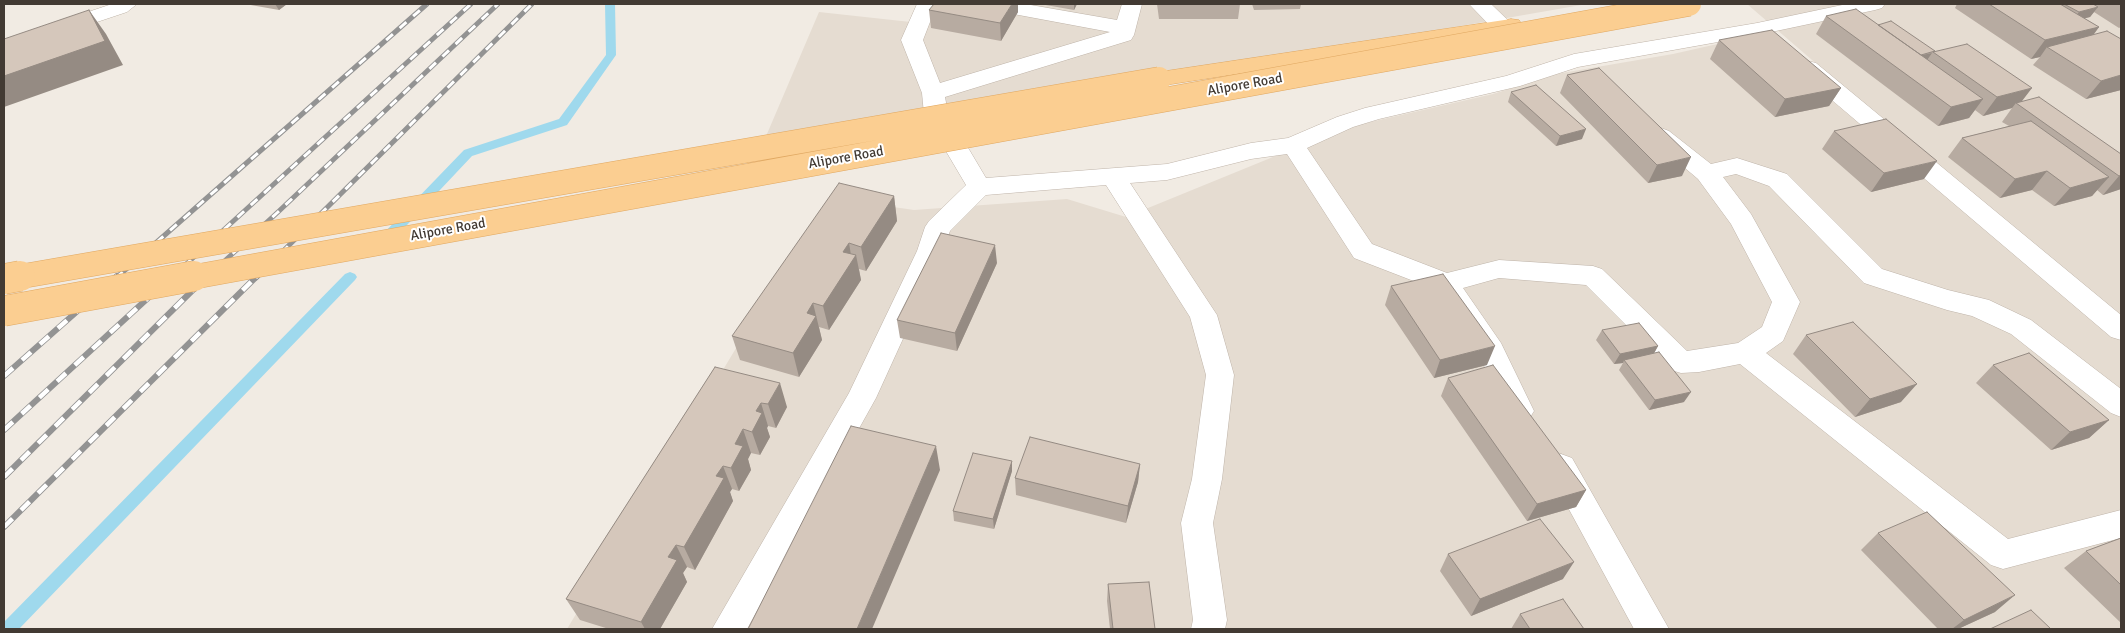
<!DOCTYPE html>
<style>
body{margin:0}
#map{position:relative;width:2125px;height:633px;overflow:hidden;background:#f1ebe3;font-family:Signika,sans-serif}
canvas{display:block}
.frame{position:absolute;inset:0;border:5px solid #423a33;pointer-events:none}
</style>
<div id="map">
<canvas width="2125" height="633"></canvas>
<div class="frame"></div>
</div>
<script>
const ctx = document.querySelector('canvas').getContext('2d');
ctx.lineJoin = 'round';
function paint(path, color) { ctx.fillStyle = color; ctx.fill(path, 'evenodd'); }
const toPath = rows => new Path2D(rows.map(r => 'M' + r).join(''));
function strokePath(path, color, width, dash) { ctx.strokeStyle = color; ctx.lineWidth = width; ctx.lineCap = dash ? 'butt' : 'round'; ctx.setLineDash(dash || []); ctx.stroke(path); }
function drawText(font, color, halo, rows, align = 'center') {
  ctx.font = font + ' Signika,sans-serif'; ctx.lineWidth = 4; ctx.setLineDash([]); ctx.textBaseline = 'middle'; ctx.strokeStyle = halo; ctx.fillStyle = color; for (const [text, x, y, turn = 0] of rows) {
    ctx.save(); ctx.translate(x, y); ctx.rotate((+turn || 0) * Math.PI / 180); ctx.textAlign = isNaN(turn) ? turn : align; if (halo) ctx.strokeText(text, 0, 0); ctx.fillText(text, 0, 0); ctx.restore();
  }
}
const residential = toPath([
 [942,4,1587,4,761,148,819,12,929,24],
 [1747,4,2121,4,2121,320,2098,301,2121,322,2121,326],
 [1753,36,2121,338,2121,629,567,629,762,305,845,200,914,210,1067,199,1126,217,1344,128,1493,94,1556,74,1673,54]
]);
const stream = toPath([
 [605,4,615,4,616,55,567,125,472,156,391,242,381,242,380,239,381,236,464,150,559,119,606,55,605,4],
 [350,272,355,274,357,277,355,280,19,629,4,629,4,622,345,274,350,272]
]);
const minor = toPath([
 [112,4,137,4,127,12,4,53,4,40,112,4],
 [917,4,937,4,923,40,940,83,1110,32,992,10,985,8,982,4,1025,4,1117,20,1122,4,1142,4,1134,35,1131,40,945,97,948,114,986,178,1167,164,1251,143,1288,138,1337,117,1365,108,1506,76,1574,54,1757,23,1847,4,1885,4,1882,8,1875,10,1757,35,1578,67,1520,86,1379,119,1353,127,1307,148,1372,244,1447,273,1499,260,1593,266,1602,269,1687,351,1738,343,1762,327,1772,302,1731,224,1698,179,1653,141,1649,136,1653,131,1661,128,1669,131,1711,164,1737,158,1787,174,1882,269,1948,290,1989,300,2031,320,2121,389,2121,417,2111,413,2011,334,1972,316,1947,310,1864,283,1769,186,1736,174,1723,177,1751,214,1800,302,1783,341,1766,353,2008,539,2121,510,2121,538,2003,569,1991,565,1740,364,1699,372,1681,373,1671,370,1586,285,1499,278,1463,288,1501,343,1534,411,1529,419,1519,423,1509,419,1479,355,1437,290,1354,258,1287,154,1251,159,1167,180,1130,183,1217,315,1234,375,1222,479,1213,523,1227,620,1225,629,1191,629,1193,620,1181,523,1192,479,1206,375,1190,317,1106,185,986,195,950,231,943,251,876,398,747,629,712,629,849,393,917,251,925,227,929,221,966,185,924,114,922,93,901,40,917,4],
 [1469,4,1491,4,1515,27,1512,32,1504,33,1496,32,1469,4],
 [1808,61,1816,63,2121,315,2121,340,2111,337,1800,73,1797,68,1800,63,1808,61],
 [1561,454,1572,458,1669,629,1634,629,1546,467,1550,458,1561,454]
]);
const major = toPath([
 [1511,19,1519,20,1522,25,1519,30,1159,86,1151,84,1148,79,1151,74,1159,72,1511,19]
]);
const railFar1 = toPath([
 [116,278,427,4],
 [171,278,471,4],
 [206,278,278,212,498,4],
 [256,278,532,4]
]);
const rail = toPath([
 [4,376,117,276],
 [4,430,172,276],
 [4,477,207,276],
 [4,527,257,276]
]);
const majorBridgeFar1 = toPath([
 [12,278,1159,79],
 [188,278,1689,4]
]);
const majorBridge = toPath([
 [4,279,20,276],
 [4,311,194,276]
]);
const wall = toPath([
 [245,4,287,4,279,10],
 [1040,4,1077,4,1074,10],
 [1157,4,1240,4,1238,19,1159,19],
 [1252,4,1301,4,1300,9,1254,10],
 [1957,4,2121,4,2121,27,2119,28,2094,12,2090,17,2084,18,2099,27,2094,34,2121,90,2086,99,2033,65,2040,57,2031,59,1955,8],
 [929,10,1018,12,1001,41,931,28],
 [1826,16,1878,25,1935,51,2022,101,2121,154,2121,189,2103,195,2097,190,2092,196,2054,206,2032,190,2000,198,1948,157,1962,138,2009,126,2002,122,2012,108,1983,116,1975,110,1969,118,1938,126,1816,34],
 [1719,40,1841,88,1829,106,1775,117,1710,59],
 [1567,75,1682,176,1648,183,1560,93],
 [1511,92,1582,139,1556,146,1508,102],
 [1834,131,1924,179,1871,192,1822,149],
 [894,196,897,221,866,271,859,269,861,280,829,330,819,327,822,340,799,377,740,360,732,336],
 [997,263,957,351,900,338,897,320],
 [1391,286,1487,365,1434,378,1385,305],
 [1602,330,1658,346,1654,353,1684,402,1649,410,1619,370,1623,363,1614,364,1596,340],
 [1806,335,1901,402,1855,417,1793,354],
 [1993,365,2109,420,2089,438,2051,450,1976,383],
 [715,367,787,407,776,428,768,426,767,428,770,437,760,455,751,453,748,459,751,470,739,491,732,489,730,492,733,501,695,570,687,567,683,573,687,582,660,629,609,629,580,620,566,599],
 [1448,378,1586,490,1576,507,1527,521,1441,396],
 [1012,461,1012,471,994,529,954,521,953,511],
 [1140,464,1138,482,1126,523,1016,495,1015,478],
 [1878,533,1995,612,1958,629,1938,629,1861,550],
 [2121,538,2121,623,2064,568,2086,551],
 [1448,554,1563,579,1471,616,1440,571],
 [1108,584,1155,629,1110,629,1107,601],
 [1520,614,1584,629,1511,629]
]);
const shadedWall = toPath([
 [275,4,287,4,279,10],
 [1012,4,1018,4,1018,12,1001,41,1000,23],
 [1074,4,1077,4,1074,10],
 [2098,7,2090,17,2071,22,2079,12],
 [89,10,106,34,123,65,4,107,4,76],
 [2099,27,2085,46,2047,47,2040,57,2031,59,2045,40],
 [1932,53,1925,63,1918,56],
 [2121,75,2121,90,2086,99,2101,81],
 [1841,88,1829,106,1775,117,1785,99],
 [2032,88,2019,105,2016,103,2012,108,1983,116,1997,97],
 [1983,99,1969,118,1938,126,1951,107],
 [1586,129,1582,139,1556,146,1560,136],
 [1691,157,1682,176,1648,183,1657,165],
 [1937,161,1924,179,1871,192,1884,173],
 [2047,171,2032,190,2000,198,2015,179],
 [2121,175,2121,189,2103,195,2119,176],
 [2109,177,2092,196,2054,206,2070,188],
 [894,196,897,221,866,271,861,247],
 [849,243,852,261,856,255,861,280,829,330,823,306,843,252],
 [995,245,997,263,957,351,955,333],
 [813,303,822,340,799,377,793,353,807,313],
 [1495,346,1487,365,1434,378,1440,360],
 [1658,346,1652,357,1624,360,1623,363,1614,364,1620,354],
 [780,383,787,407,776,428,768,404],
 [1917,384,1901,402,1855,417,1870,399],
 [1691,392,1684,402,1649,410,1655,400],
 [761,403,768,426,767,428,770,437,760,455,752,432,756,411],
 [2109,420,2089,438,2051,450,2070,432],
 [743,429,751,453,748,459,751,470,739,491,731,468,735,444],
 [936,446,940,470,872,629,857,629],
 [1012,461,1012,471,994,529,993,519],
 [1140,464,1138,482,1126,523,1128,506],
 [723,466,732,489,730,492,733,501,695,570,684,547,716,476],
 [1586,490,1576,507,1527,521,1537,504],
 [676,545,687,567,683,573,687,582,660,629,645,629,641,622,668,557],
 [1574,562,1563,579,1471,616,1480,599],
 [2015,595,1995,612,1958,629,1952,629,1964,620]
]);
const building = toPath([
 [934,4,1012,4,1000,23,929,10,934,4],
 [1989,4,2060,4,2099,27,2045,40,1989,4],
 [2064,4,2093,4,2098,7,2079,12,2064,4],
 [1856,9,1983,99,1951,107,1826,16,1856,9],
 [89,10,105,41,4,76,4,39,89,10],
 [1891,21,1935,51,1921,55,1878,25,1891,21],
 [1772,30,1841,88,1785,99,1719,40,1772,30],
 [2107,31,2121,39,2121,75,2101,81,2047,47,2107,31],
 [1967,44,2032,88,1997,97,1933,52,1967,44],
 [1599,68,1691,157,1657,165,1567,75,1599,68],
 [1536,85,1586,129,1560,136,1511,92,1536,85],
 [2039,97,2121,154,2121,175,2119,176,2016,103,2039,97],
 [1886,119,1937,161,1884,173,1834,131,1886,119],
 [2031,121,2109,177,2070,188,2047,171,2015,179,1962,138,2031,121],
 [839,183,894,196,861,247,849,243,843,252,856,255,823,306,813,303,807,313,816,316,793,353,732,336,839,183],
 [941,233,995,245,955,333,897,320,941,233],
 [1443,274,1495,346,1440,360,1391,286,1443,274],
 [1853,322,1917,384,1870,399,1806,335,1853,322],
 [1639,323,1658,346,1620,354,1602,330,1639,323],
 [1659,352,1691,392,1655,400,1624,360,1659,352],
 [2029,353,2109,420,2070,432,1993,365,2029,353],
 [1493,365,1586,490,1537,504,1448,378,1493,365],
 [715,367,780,383,768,404,761,403,756,411,762,413,752,432,743,429,735,444,743,446,731,468,723,466,716,476,724,478,684,547,676,545,668,557,677,560,641,622,566,599,715,367],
 [851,426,936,446,857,629,748,629,851,426],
 [1030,437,1140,464,1128,506,1015,478,1030,437],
 [973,453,1012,461,993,519,953,511,973,453],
 [1927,512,2015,595,1964,620,1878,533,1927,512],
 [1540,519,1574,562,1480,599,1448,554,1540,519],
 [2121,538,2121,585,2086,551,2121,538],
 [1149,582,1155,629,1113,629,1108,584,1149,582],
 [1563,599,1584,629,1530,629,1520,614,1563,599],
 [2031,610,2051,629,1990,629,2031,610]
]);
const streetNames = [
 ["Alipore Road",1245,85,-10],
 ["Alipore Road",846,158,-10],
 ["Alipore Road",448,230,-10]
];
paint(residential, '#e5dcd1');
paint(stream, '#9fd9ed');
strokePath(minor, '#bfb4a9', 1);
strokePath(major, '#e0a862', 1);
paint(minor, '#fff');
paint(major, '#fbce91');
strokePath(railFar1, '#939393', 5);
strokePath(rail, '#939393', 6);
strokePath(railFar1, '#fff', 3, [9]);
strokePath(rail, '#fff', 4.5, [12]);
strokePath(majorBridgeFar1, '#e0a862', 25, []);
strokePath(majorBridge, '#e0a862', 31, []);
strokePath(majorBridgeFar1, '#fbce91', 24);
strokePath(majorBridge, '#fbce91', 30);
paint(wall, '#b7aba1');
paint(shadedWall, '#958b83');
paint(building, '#d5c7bb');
strokePath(building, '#958b83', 1);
drawText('14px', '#423a33', '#fff', streetNames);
</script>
